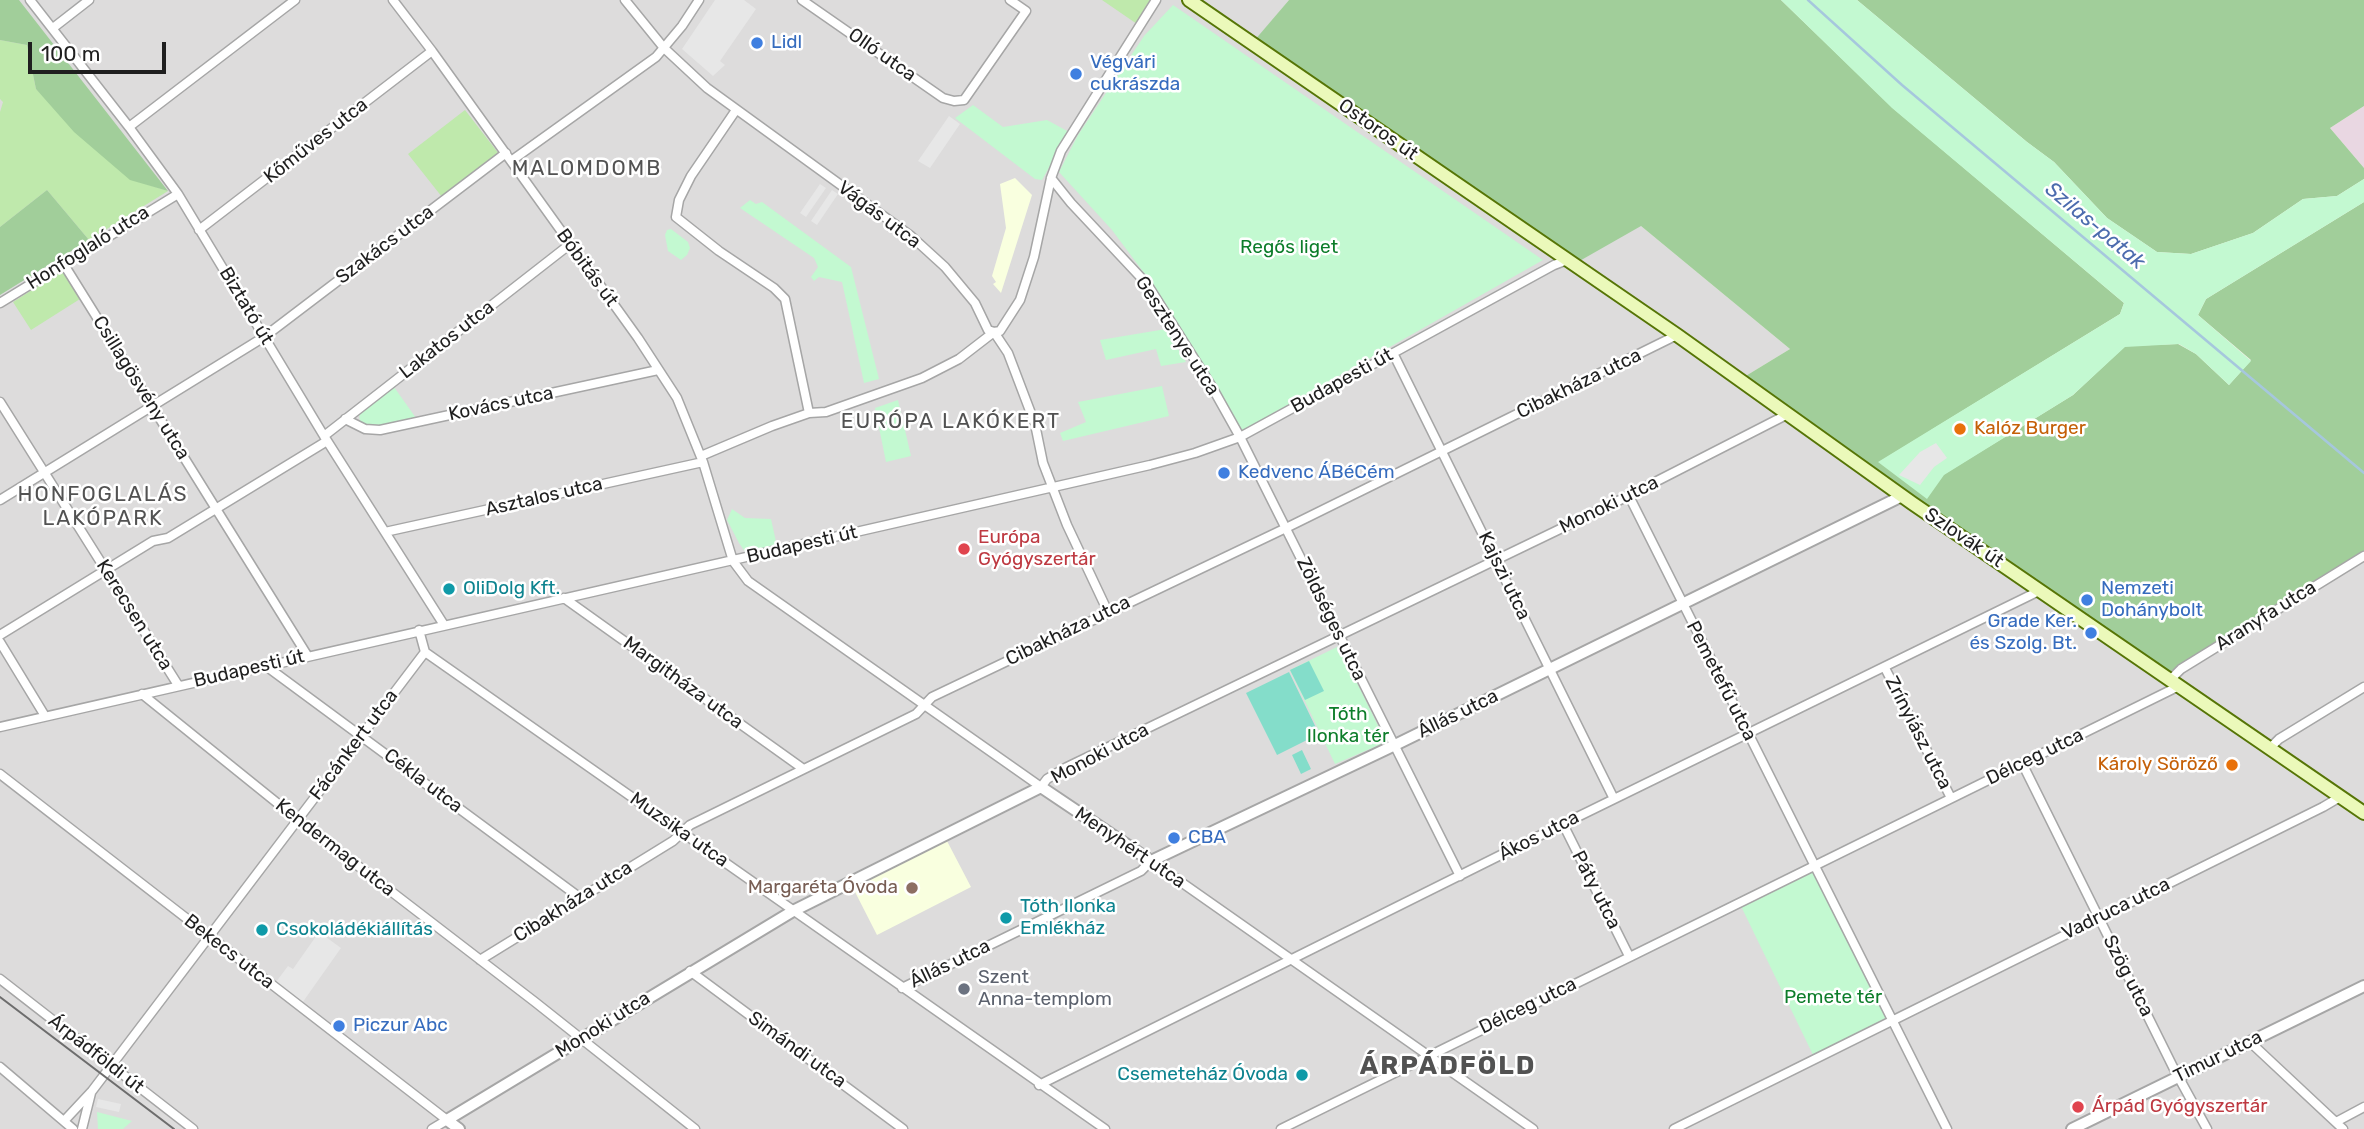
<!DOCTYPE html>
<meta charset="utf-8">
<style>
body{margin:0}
#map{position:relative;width:2364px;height:1129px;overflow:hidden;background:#f0eee5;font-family:Rubik,sans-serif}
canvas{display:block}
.scale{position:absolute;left:28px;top:42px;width:138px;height:32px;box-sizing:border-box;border:4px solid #1f1f1f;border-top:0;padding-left:9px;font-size:21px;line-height:24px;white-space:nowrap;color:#1f1f1f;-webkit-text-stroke:5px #fff;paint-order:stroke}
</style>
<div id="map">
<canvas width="2364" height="1129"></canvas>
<div class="scale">100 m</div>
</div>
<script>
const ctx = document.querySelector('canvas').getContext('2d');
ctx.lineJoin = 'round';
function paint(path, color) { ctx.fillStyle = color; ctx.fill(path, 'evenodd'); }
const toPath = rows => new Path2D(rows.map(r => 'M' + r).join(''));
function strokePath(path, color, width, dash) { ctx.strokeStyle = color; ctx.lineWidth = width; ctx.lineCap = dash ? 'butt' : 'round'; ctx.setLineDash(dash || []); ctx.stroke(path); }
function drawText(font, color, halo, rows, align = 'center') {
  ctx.font = font + ' Rubik,sans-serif'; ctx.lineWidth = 5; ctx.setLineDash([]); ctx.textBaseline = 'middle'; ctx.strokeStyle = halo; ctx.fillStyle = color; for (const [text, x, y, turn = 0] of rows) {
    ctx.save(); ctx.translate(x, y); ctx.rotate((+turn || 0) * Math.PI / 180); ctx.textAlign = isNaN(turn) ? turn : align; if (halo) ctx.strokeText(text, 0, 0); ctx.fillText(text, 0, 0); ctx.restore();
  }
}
const residential = toPath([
 [0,0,1289,0,1255,41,1641,226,1790,349,1744,377,2364,553,2364,1129,0,1129]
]);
const industrial = toPath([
 [2364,106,2364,168,2330,128]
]);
const education = toPath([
 [1015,178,1032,195,1001,293,993,284,996,282,992,276,1006,228,1000,184],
 [947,841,971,887,877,935,853,888]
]);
const grass = toPath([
 [1102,0,1153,0,1137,24],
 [0,40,27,45,36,89,130,179,168,191,89,240,47,190,0,227,0,112,3,102,0,99],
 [465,110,499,154,442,197,408,154],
 [62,271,80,299,31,330,13,302]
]);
const forest = toPath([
 [0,0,19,0,168,191,130,180,74,132,36,89,27,45,0,40],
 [1289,0,1781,0,1893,108,2124,303,2120,314,1879,462,1943,475,2073,395,2125,346,2178,344,2196,354,2229,385,2251,360,2198,315,2206,299,2364,202,2364,553,2171,673,1905,493,1744,377,1790,349,1641,226,1576,263,1254,41],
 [1857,0,2364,0,2364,106,2330,128,2364,168,2364,179,2337,196,2303,199,2253,233,2191,254,2157,252,2107,218,2054,162,2027,142],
 [47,190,89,240,0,295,0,227]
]);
const park = toPath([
 [1781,0,1857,0,2027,142,2054,162,2107,218,2157,252,2191,254,2253,233,2303,199,2337,196,2364,179,2364,202,2206,299,2198,315,2251,361,2229,385,2196,354,2179,344,2125,347,2073,395,1944,475,1927,499,1878,462,2120,314,2124,303,1892,108],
 [1173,5,1543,260,1240,432,1150,281,1112,230,1059,172,1078,135,1144,36],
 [973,105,1003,127,1047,120,1069,132,1042,180,1035,179,955,118],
 [750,200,756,204,762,202,851,267,879,379,864,383,842,282,819,277,814,281,811,277,818,267,814,258,740,208],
 [671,229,688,242,690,248,687,255,681,260,668,251,665,235,667,230],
 [1166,329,1186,362,1161,366,1156,349,1106,360,1100,340],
 [1162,386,1169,416,1063,441,1060,433,1086,422,1078,402],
 [394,387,416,418,375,428,360,422,359,413],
 [898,400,911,456,886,462,875,408],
 [732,509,745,518,771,519,777,546,746,553,739,543,727,520],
 [1339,646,1386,742,1335,764,1290,670],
 [1815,865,1892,1021,1815,1059,1739,902],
 [97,1112,132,1121,123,1129,98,1129]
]);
const pitch = toPath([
 [1309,661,1324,691,1305,700,1290,670],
 [1289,672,1319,734,1277,755,1246,693],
 [1302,750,1311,769,1301,774,1292,755]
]);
const parking = toPath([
 [715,0,744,0,756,9,720,61,725,65,713,76,682,49],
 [949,116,960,124,930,168,918,161],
 [820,184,826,188,806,217,800,213],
 [832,190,838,194,817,225,811,221],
 [1936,443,1947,458,1934,467,1920,485,1899,475,1920,452],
 [319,932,341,948,300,1006,273,986,288,966,293,969],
 [98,1099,121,1104,119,1112,96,1107]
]);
const stream = toPath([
 [1808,0,1902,85,2364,473]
]);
const minor = toPath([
 [30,0,129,127,178,194,324,436,444,625],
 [393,0,432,51,638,338,677,398,703,462,733,561,748,581,1041,787,1047,779,1067,767,1616,502,1788,414],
 [625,0,664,48,707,88,911,236,945,267,975,303,988,330,994,332,1008,353,1035,424,1043,463,1067,525,1108,612],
 [802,0,943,98,954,101,964,100,1026,11,1010,0],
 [53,28,89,0],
 [736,110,691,176,679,200,676,217,719,251,774,288,785,299,809,413],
 [129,127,295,0],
 [511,161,656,57,682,26,699,0],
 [1051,178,1071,203,1147,284,1212,387,1240,437,1460,876],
 [199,230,432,51],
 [63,263,307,655],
 [0,303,178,194],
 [1393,353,1614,799],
 [0,402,178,685],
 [345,419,365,429,380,430,658,370],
 [324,436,569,245],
 [701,456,772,426,809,413,826,412,922,378,959,359,994,332,1000,331,1020,300,1034,257,1051,178,1061,151,1156,0],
 [1629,496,1947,1129],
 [0,500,264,337,506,153],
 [385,532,703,462],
 [564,598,802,768],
 [0,635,153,541,168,538,327,441],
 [0,642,45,716],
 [425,652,1105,1129],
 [266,666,579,897],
 [1885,668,1951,798],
 [2170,680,2181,669,2364,556],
 [142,694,297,819,535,1002,695,1129],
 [0,727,1150,465,1195,453,1240,437,1554,265,1567,260],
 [2270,748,2279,739,2364,687],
 [2022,763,2173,1067,2207,1129],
 [0,774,447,1120,432,1129],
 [1563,824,1629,956],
 [480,960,673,841,690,825,916,714,932,697,1286,528,1677,335],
 [690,971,903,1129],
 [0,979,193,1129],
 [902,988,1141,871,1151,861,1533,1129],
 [2250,1042,2343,1129],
 [0,1067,73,1129],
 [1039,1085,1563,824,2041,590],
 [64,1121,92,1091,425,652,419,630],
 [2336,1122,2364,1107],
 [82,1129,91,1093],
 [1281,1129,2179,686],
 [1674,1129,2323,807,2340,797]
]);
const tertiary = toPath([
 [459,1129,447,1120,793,911,1041,787,1151,861,1395,745,1902,496],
 [2072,1129,2364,986]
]);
const secondary = toPath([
 [1189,0,1677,335,1912,503,2364,813]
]);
const tram = toPath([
 [0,997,174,1129]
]);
const markers = [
 [757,43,7,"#3f7fe0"],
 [1076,74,7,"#3f7fe0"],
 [1960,429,7,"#e8710a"],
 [1224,473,7,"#3f7fe0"],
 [964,549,7,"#e0444e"],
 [449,589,7,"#0f9aa8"],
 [2087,600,7,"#3f7fe0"],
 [2091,633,7,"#3f7fe0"],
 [2232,765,7,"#e8710a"],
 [1174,838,7,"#3f7fe0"],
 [912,888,7,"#8d6e63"],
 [1006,918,7,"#0f9aa8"],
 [262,930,7,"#0f9aa8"],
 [964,989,7,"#6b7280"],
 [339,1026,7,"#3f7fe0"],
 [1302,1075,7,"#0f9aa8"],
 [2078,1107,7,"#e0444e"]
];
const shopNames = [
 ["Lidl",771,43],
 ["Végvári",1090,63],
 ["cukrászda",1090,85],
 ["Kedvenc ÁBéCém",1238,473],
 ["Nemzeti",2101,589],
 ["Dohánybolt",2101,611],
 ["Grade Ker.",2077,622,"right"],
 ["és Szolg. Bt.",2077,644,"right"],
 ["CBA",1188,838],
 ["Piczur Abc",353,1026]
];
const streetNames = [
 ["Olló utca",882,55,35],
 ["Ostoros út",1378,130,35],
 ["Kőműves utca",316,141,-38],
 ["Vágás utca",879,215,37],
 ["Szakács utca",385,245,-37],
 ["Honfoglaló utca",88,248,-32],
 ["Bóbitás út",587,268,54],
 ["Biztató út",246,306,59],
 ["Gesztenye utca",1177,336,57],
 ["Lakatos utca",447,340,-38],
 ["Budapesti út",1342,381,-29],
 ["Cibakháza utca",1579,384,-26],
 ["Csillagösvény utca",141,388,58],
 ["Kovács utca",501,404,-12],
 ["Asztalos utca",544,497,-13],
 ["Monoki utca",1609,505,-26],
 ["Szlovák út",1964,538,34],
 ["Budapesti út",802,545,-13],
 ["Kajszi utca",1504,576,64],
 ["Kerecsen utca",134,615,58],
 ["Aranyfa utca",2266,616,-32],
 ["Zöldséges utca",1331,619,64],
 ["Cibakháza utca",1068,631,-26],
 ["Budapesti út",249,669,-13],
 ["Pemetefű utca",1721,681,63],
 ["Margitháza utca",683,683,36],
 ["Állás utca",1458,714,-26],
 ["Zrínyiász utca",1918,733,63],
 ["Fácánkert utca",354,745,-53],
 ["Monoki utca",1100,754,-28],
 ["Délceg utca",2035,757,-26],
 ["Cékla utca",423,781,37],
 ["Muzsika utca",679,830,35],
 ["Ákos utca",1539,836,-27],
 ["Kendermag utca",335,848,38],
 ["Menyhért utca",1130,848,34],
 ["Páty utca",1596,890,63],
 ["Cibakháza utca",573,902,-32],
 ["Vadruca utca",2116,909,-26],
 ["Bekecs utca",229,952,38],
 ["Állás utca",950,964,-26],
 ["Szög utca",2128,976,63],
 ["Délceg utca",1528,1006,-26],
 ["Monoki utca",603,1025,-32],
 ["Simándi utca",797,1050,36],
 ["Árpádföldi út",96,1054,38],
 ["Timur utca",2218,1057,-26]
];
const parkNames = [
 ["Regős liget",1289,248],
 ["Tóth",1348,715],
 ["Ilonka tér",1348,737],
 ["Pemete tér",1833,998]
];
const foodNames = [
 ["Kalóz Burger",1974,429],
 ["Károly Söröző",2218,765,"right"]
];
const healthNames = [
 ["Európa",978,538],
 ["Gyógyszertár",978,560],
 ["Árpád Gyógyszertár",2092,1107]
];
const cultureNames = [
 ["OliDolg Kft.",463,589],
 ["Tóth Ilonka",1020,907],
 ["Emlékház",1020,929],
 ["Csokoládékiállítás",276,930],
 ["Csemeteház Óvoda",1288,1075,"right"]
];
const educationNames = [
 ["Margaréta Óvoda",898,888]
];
const worshipNames = [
 ["Szent",978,978],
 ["Anna-templom",978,1000]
];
const neighbourhoodNames = [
 ["MALOMDOMB",587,169],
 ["EURÓPA LAKÓKERT",951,422],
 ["HONFOGLALÁS",103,495],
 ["LAKÓPARK",103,519]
];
const waterNames = [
 ["Szilas-patak",2095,226,40]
];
const districtNames = [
 ["ÁRPÁDFÖLD",1448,1066]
];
paint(residential, '#dddcdc');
paint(industrial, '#e9d7e2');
paint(education, '#f9ffdf');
paint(grass, '#bfe9ac');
paint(forest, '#a1ce9a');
paint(park, '#c3f9d1');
paint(pitch, '#84ddca');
paint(parking, '#e7e7e7');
strokePath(stream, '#a6c7dd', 2.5);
strokePath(minor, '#a6a6a6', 11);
strokePath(tertiary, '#a6a6a6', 14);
strokePath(secondary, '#567506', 16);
strokePath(minor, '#fff', 8);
strokePath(tertiary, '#fff', 10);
strokePath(secondary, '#ebf9ba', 12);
strokePath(tram, '#6d6d6d', 2);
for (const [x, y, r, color] of markers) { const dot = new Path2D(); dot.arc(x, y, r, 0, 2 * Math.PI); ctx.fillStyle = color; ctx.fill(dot); strokePath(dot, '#fff', 2.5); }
drawText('19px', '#366cbe', '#fff', shopNames, 'left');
drawText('19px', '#1f1f1f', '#fff', streetNames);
drawText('19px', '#0d7d2a', '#fff', parkNames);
drawText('19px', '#c56008', '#fff', foodNames, 'left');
drawText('19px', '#be3a42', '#fff', healthNames, 'left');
drawText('19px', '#0d838f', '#fff', cultureNames, 'left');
drawText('19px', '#785e54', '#fff', educationNames, 'right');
drawText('19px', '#5b616d', '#fff', worshipNames, 'left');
ctx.letterSpacing = '2px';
drawText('21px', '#525252', '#fff', neighbourhoodNames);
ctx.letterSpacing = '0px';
drawText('italic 21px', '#4c6cae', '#fff', waterNames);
ctx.letterSpacing = '2px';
drawText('bold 26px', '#525252', '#fff', districtNames);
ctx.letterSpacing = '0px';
</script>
